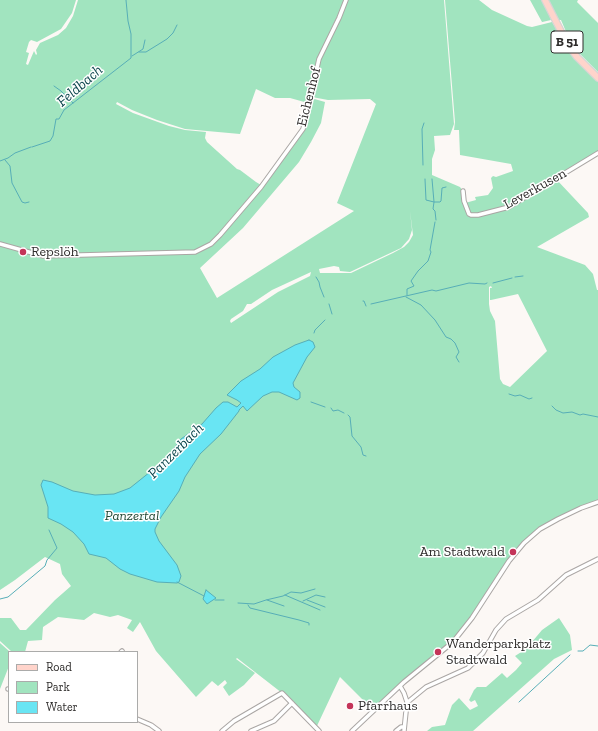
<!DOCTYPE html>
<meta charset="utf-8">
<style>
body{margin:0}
#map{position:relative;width:598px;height:731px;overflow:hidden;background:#fcf8f5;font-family:"Zilla Slab",serif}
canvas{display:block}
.legend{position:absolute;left:8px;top:651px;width:130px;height:72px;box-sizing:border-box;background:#fff;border:1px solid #ababaa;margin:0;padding:5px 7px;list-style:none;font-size:12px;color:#2e2c2b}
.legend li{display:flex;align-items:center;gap:8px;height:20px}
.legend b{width:20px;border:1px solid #ababaa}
</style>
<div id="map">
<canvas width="598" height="731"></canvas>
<ul class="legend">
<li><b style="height:5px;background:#ffd4cb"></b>Road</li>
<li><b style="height:11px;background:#a1e4bf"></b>Park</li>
<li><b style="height:11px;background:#69e5f3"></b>Water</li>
</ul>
</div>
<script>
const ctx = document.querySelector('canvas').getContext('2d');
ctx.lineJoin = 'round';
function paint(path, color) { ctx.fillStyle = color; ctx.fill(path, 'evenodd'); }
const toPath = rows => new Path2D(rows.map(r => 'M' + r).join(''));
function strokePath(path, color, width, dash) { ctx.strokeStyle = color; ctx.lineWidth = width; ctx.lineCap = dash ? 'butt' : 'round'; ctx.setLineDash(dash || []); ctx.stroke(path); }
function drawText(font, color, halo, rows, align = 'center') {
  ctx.font = font + ' "Zilla Slab",serif'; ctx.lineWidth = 3; ctx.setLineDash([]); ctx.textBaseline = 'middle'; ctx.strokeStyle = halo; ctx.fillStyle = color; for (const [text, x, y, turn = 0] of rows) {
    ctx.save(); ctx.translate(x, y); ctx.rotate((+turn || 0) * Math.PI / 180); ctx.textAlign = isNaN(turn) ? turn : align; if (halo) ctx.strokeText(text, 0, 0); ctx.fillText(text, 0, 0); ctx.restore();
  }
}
const green = toPath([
 [0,0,76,0,72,13,61,29,37,42,31,40,29,42,26,52,29,53,26,64,28,65,34,51,36,55,37,54,36,50,40,43,58,35,66,28,73,16,78,0,345,0,317,59,308,103,290,98,275,98,256,89,240,134,185,129,157,120,132,110,117,102,116,104,133,113,169,126,185,130,206,132,205,138,207,142,237,169,240,170,256,182,261,185,218,236,206,246,194,251,196,252,205,249,215,242,260,191,302,133,307,121,311,98,325,102,321,123,311,142,299,162,243,228,200,268,217,298,354,211,337,203,376,104,370,99,328,100,312,97,321,57,347,0,444,0,454,124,450,135,434,136,435,150,432,159,432,175,460,187,463,191,462,198,464,204,469,217,478,216,472,214,465,203,476,200,475,197,488,195,493,188,491,178,493,176,496,177,513,171,511,164,460,155,459,130,454,130,455,122,445,0,479,0,492,10,527,26,532,27,552,22,573,55,598,81,598,151,513,204,514,206,556,179,588,213,589,217,537,247,585,265,593,274,597,290,598,290,598,502,581,508,558,519,540,529,524,543,509,561,472,618,453,642,404,682,374,711,340,677,316,728,282,693,237,658,236,659,255,673,244,685,229,696,223,687,227,683,225,680,218,686,212,681,196,697,156,651,140,622,133,632,127,628,132,620,118,615,110,617,94,613,84,620,58,617,43,627,42,640,28,641,25,652,12,652,0,641,0,618,11,618,20,630,26,630,55,600,71,586,62,574,60,564,45,557,15,580,0,590,0,245,9,247,33,256,42,258,142,255,140,253,38,254,17,247,0,243],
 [410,211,413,235,409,242,404,247,393,253,351,273,320,273,319,269,334,266,339,267,340,271,350,272,401,248,409,239,412,230],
 [311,272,310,276,278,292,231,323,230,321,231,319,243,311,247,304,251,304,272,290],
 [491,286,492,288,490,288,490,300,491,300,518,294,547,351,510,387,503,384,500,379,495,321,490,311,489,304,489,287],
 [530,0,543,0,551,20,538,23,542,22],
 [548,0,578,0,577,2,598,23,598,72,578,52,567,34,561,20,559,20],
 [559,618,570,635,572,650,554,659,473,731,427,731,432,727,445,725,452,705,459,698,470,710,478,706,475,700,471,702,469,700,474,690,477,687,486,687,502,673,507,678,516,670,522,663,515,656,526,649,542,630],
 [0,643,10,652,9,666,0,689]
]);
const water = toPath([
 [309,340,313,342,315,347,307,357,293,383,294,387,300,392,300,398,297,400,279,392,272,392,263,396,247,411,243,406,239,410,239,411,221,434,200,454,185,477,179,491,161,517,155,529,155,532,159,541,177,565,181,576,179,582,177,583,157,582,130,574,120,569,106,558,89,554,84,544,73,532,61,524,48,518,48,507,41,485,43,480,52,482,73,491,95,495,114,494,130,488,160,464,173,450,181,439,202,424,216,408,223,402,228,402,237,407,241,403,237,400,227,395,241,381,260,369,273,357,295,345,309,340],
 [206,590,216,598,207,604,203,599,206,590]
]);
const stream = toPath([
 [139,52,146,52,167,39,173,33,177,25],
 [132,56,143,49,145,40],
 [54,86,61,91,73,103],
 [32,147,50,141,53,136,56,119,59,119,64,110,131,58,131,34,128,21,126,0],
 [5,160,10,166,12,183,22,202,25,203,29,202],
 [0,161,8,158,15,153,31,147],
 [423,165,422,129,424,123],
 [425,179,426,200,434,202,433,209,435,211,436,220],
 [432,179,434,202,440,202,441,201,442,188,446,187],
 [316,277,319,282,320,287,324,297],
 [515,277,523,276],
 [493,283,512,278],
 [407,295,407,289,414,286,411,281,418,271,428,261,431,252,430,250,435,222],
 [406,297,421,305,435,320,446,337,451,339,455,343,459,352,456,357,459,362],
 [363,301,364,301,366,306],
 [329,304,332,314],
 [371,304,432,290,436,291,469,283,485,284,487,283],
 [314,333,315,330,325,320],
 [509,394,515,396,520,395,529,399,532,398],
 [311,402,325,407],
 [552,406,556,410,563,413,572,412,580,415,583,414,598,417],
 [331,408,333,411,338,410,344,413],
 [348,415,350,417,352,436,361,447,363,455,366,456],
 [177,582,204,596],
 [285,595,320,610],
 [0,599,8,597,45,566,47,560,57,548,49,530],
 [215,600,224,600],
 [267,600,284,606],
 [307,600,325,607],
 [303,601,316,595,325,597],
 [238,603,254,604,266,600,283,596,291,592,301,593,315,589],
 [248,605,250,608,299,620,309,623,309,625],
 [578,651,583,651,590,645,598,646],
 [519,702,570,655]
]);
const street = toPath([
 [463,191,464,201,469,214,471,215,478,215,509,207,598,153],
 [0,244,43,256,195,252,211,244,220,235,261,187,303,129,319,59,339,18,346,0],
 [121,652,122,651],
 [400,686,404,693,407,702,404,731],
 [8,689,9,689],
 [407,702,409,701,426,687,468,668,483,653,496,630,506,619,538,600,566,575,598,559],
 [137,719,151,725,159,731],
 [222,731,234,721,282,693,319,731],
 [251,731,274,721,292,703],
 [352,731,404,682,453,642,472,618,509,561,524,543,540,529,558,519,581,508,598,502],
 [396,731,401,727,404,727]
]);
const primary = toPath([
 [545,0,568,45,577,57,598,78]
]);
const markers = [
 [23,252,4,"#c43459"],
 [513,552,4,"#c43459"],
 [438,652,4,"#c43459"],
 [350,706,4,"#c43459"]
];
const shields = [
 [567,42,32]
];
const shieldNames = [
 ["B 51",567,42]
];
const streetNames = [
 ["Eichenhof",309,97,-76],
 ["Leverkusen",535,189,-29]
];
const poiNames = [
 ["Repslöh",31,252],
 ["Am Stadtwald",505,552,"right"],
 ["Wanderparkplatz",446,644],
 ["Stadtwald",446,660],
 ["Pfarrhaus",358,706]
];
const parkNames = [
 ["Panzertal",132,516]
];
const waterNames = [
 ["Feldbach",80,86,-41],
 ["Panzerbach",176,451,-45]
];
paint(green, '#a1e4bf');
paint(water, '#69e5f3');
strokePath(water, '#57aeb7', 1);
strokePath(stream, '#57aeb7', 1);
strokePath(street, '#aaa6a4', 5.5);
strokePath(primary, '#d5d5d5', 8);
strokePath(street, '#fff', 3.5);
strokePath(primary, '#ffd4cb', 5.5);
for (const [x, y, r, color] of markers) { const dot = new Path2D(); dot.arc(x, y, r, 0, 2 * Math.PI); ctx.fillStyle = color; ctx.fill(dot); strokePath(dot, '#fff', 1.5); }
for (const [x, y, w] of shields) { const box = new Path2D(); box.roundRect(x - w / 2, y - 11, w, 22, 3); ctx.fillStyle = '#fff'; ctx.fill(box); strokePath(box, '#2e2c2b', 1); }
drawText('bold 13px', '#2e2c2b', null, shieldNames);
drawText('14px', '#2e2c2b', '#fff', streetNames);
drawText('14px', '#2e2c2b', '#fff', poiNames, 'left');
drawText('italic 14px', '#1f4632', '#fff', parkNames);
drawText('italic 15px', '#0a454b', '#fff', waterNames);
</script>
